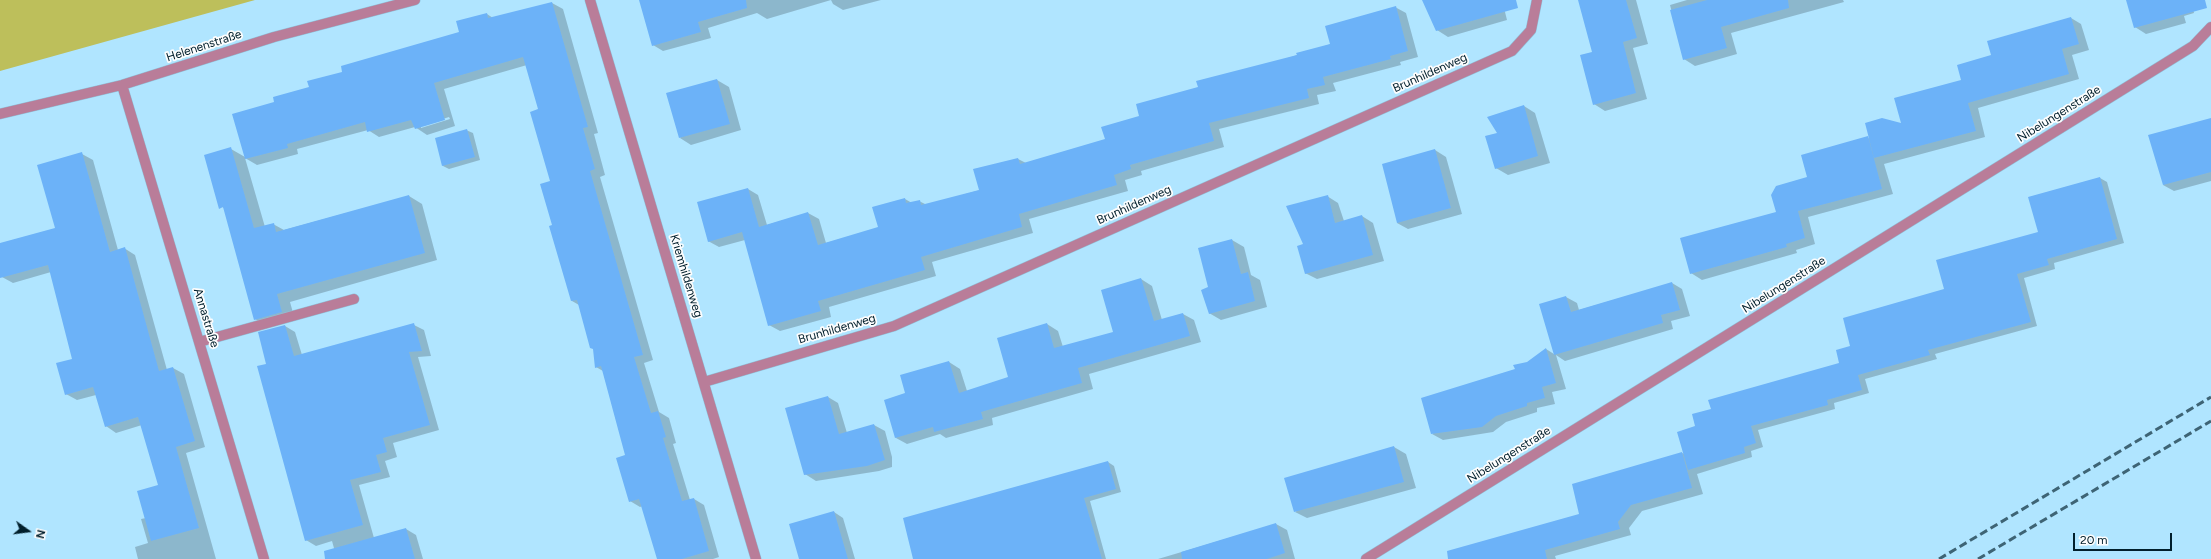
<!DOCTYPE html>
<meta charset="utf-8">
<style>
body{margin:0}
#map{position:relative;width:2211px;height:559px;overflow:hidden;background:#b0e5ff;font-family:Figtree,sans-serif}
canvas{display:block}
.north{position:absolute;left:8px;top:511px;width:40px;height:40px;-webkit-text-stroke:3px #fdfdfd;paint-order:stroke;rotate:104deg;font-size:11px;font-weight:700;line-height:16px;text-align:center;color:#011f2c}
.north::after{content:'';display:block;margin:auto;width:14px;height:18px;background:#011f2c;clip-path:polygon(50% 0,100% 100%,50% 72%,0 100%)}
.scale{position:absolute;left:2073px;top:533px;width:99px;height:18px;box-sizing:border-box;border:2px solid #011f2c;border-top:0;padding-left:5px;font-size:12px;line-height:14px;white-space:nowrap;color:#011f2c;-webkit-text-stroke:3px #fdfdfd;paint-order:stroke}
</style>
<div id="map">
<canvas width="2211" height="559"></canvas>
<div class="north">N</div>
<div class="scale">20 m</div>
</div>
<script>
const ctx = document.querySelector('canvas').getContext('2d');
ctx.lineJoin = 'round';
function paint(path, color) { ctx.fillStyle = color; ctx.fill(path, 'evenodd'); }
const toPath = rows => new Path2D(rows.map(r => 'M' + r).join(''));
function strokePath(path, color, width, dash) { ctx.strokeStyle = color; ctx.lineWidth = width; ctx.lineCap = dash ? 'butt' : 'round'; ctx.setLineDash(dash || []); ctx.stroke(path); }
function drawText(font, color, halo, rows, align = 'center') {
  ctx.font = font + ' Figtree,sans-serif'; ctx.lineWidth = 3.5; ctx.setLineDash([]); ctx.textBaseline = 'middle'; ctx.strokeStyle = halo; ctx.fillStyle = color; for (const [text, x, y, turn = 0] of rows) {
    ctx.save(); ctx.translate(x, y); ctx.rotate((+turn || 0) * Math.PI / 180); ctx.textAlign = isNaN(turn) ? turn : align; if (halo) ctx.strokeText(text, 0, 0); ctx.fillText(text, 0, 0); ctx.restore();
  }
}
const green = toPath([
 [0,0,255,0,0,71]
]);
const shadow = toPath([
 [640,0,881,0,843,10,833,4,831,0,767,19,757,13,708,28,711,38,663,51,653,45],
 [1423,0,1502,0,1507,20,1448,37,1437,30],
 [1579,0,1636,0,1648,44,1633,48,1647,99,1605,111,1594,104,1593,53],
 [1687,0,1843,0,1844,2,1731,33,1737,54,1695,66,1684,59,1670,5],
 [2127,0,2191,0,2194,13,2184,16,2186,23,2146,34,2135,27],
 [552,3,563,9,598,133,594,134,605,175,600,177,653,360,644,363,659,412,669,418,676,443,673,444,690,500,694,499,704,505,719,557,713,559,658,559,643,506,640,507,630,501,626,456,603,371,596,367,594,349,579,305,572,301,553,226,551,181,539,110,527,65,444,89,455,126,427,135,415,127,379,137,368,130,297,149,298,154,257,165,245,158,265,227,273,224,284,230,409,196,422,204,437,260,290,302,295,320,269,327,255,319,224,208,219,205,231,149,245,157,275,103,344,73,460,33,487,14,493,18],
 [449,117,450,119,421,128,421,126],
 [1395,7,1406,13,1418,57,1400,62,1401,65,1333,83,1336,91,1317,95,1319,104,1219,129,1224,147,1141,171,1142,175,1125,180,1128,191,1029,219,1033,233,932,262,936,276,829,307,831,317,780,331,769,325,745,240,719,247,708,241,748,189,758,195,767,225,808,213,819,219,826,243,879,228,905,199,912,203,919,201,927,205,980,190,1018,159,1026,163,1106,140,1140,116,1199,87,1331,44],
 [2071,18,2081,24,2089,50,2072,55,2079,79,1978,108,1985,137,1884,164,1893,194,1808,217,1815,244,1796,250,1797,253,1702,280,1691,273,1777,212,1809,178,1868,138,1870,139,1903,124,1962,80,1992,56,1989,42],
 [717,80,729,87,741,130,691,145,680,138],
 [1524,106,1535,113,1550,163,1508,175,1496,168,1499,134],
 [2211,119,2211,181,2174,191,2163,185],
 [466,130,473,133,480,160,449,169,443,166,436,139],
 [1435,150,1446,157,1462,214,1408,229,1397,223],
 [82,154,93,160,118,250,124,248,135,255,167,370,173,368,184,374,205,447,186,453,216,559,138,559,135,547,148,543,141,519,146,518,159,486,142,425,116,433,106,426,96,395,77,400,66,394,73,359,51,272,13,283,2,277,0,245,56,229],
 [2100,178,2107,182,2124,243,2054,263,2055,269,2024,278,2037,326,1935,354,1937,359,1865,379,1869,393,1834,403,1835,409,1758,430,1763,447,1751,451,1752,457,1697,474,1703,494,1642,511,1629,528,1631,535,1555,556,1556,559,1453,559,1580,515,1682,453,1685,454,1696,427,1712,410,1841,364,1852,347,2039,233],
 [1327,196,1338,203,1344,221,1362,216,1373,223,1384,261,1317,279,1305,273,1305,245],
 [1232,240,1244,247,1251,275,1260,280,1267,307,1221,320,1209,313,1210,288],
 [1141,279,1152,286,1162,320,1183,314,1194,320,1201,342,1089,374,1093,389,992,418,993,425,946,438,940,434,907,444,896,438,906,394,949,362,960,369,967,391,1009,378,1047,324,1058,331,1063,347,1114,333],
 [1672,283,1682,289,1690,316,1671,321,1673,329,1565,361,1556,355,1566,389,1552,392,1555,404,1537,408,1537,412,1506,422,1493,432,1443,440,1432,434,1546,349,1554,354,1566,297,1577,303,1579,310],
 [414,325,424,330,431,356,418,357,439,430,393,443,397,457,385,461,390,477,359,485,374,538,406,529,416,535,423,559,337,559,332,541,316,546,306,540,268,364,285,326,295,332,302,355],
 [828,397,838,403,847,433,874,425,885,431,892,457,892,467,879,471,816,481,805,474],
 [1394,447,1406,454,1416,488,1307,518,1295,512],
 [1108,462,1114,466,1121,492,1090,501,1106,559,915,559],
 [834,512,843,518,855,559,800,559],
 [1276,524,1287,530,1295,559,1158,559]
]);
const building = toPath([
 [639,0,746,0,747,8,698,22,701,32,652,46],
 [1422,0,1516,0,1518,8,1436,31],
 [1578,0,1626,0,1637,38,1623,42,1636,93,1593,105,1580,55,1592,52],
 [1707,0,1788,0,1789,8,1721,27,1727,48,1683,60,1670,10],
 [2126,0,2205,0,2207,8,2134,28],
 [552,2,588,127,583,128,595,169,590,171,643,355,634,357,651,413,658,411,666,437,663,438,682,501,694,498,709,551,682,559,657,559,639,499,629,502,616,458,625,455,601,366,595,368,593,349,590,348,577,300,571,301,549,226,552,225,540,184,550,181,530,112,538,109,523,57,434,83,445,120,415,129,411,120,367,132,365,122,287,144,288,148,245,159,232,114,274,102,273,97,309,87,307,81,342,72,341,66,459,32,456,21,487,13,488,18],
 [1396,6,1408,51,1390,56,1391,59,1323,77,1325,85,1307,89,1309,98,1209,123,1214,141,1130,165,1131,169,1114,175,1117,185,1019,214,1022,227,921,257,925,270,818,301,821,311,768,326,742,232,708,242,697,202,748,188,759,227,808,212,818,245,878,227,872,207,905,198,906,203,920,200,921,205,979,190,973,169,1018,158,1020,164,1105,139,1101,127,1139,116,1136,104,1198,87,1196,81,1297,55,1296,53,1330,44,1325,26],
 [2071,17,2079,44,2062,49,2069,74,1968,103,1976,131,1874,158,1865,123,1882,118,1901,123,1894,98,1961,80,1957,65,1991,55,1987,41],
 [717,79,730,124,679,138,666,93],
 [1524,105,1538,156,1495,169,1485,136,1497,133,1487,117],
 [2211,118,2211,172,2163,185,2148,135],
 [467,129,475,157,442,166,435,138],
 [1868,136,1882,189,1798,211,1805,238,1786,244,1787,247,1690,274,1680,238,1776,212,1771,195,1776,186,1807,177,1801,155],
 [231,147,254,228,274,223,276,232,409,195,425,253,277,294,282,312,254,320,223,207,219,209,204,155],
 [1435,149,1451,208,1397,223,1382,164],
 [82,152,110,252,125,247,159,371,173,367,195,441,176,447,199,528,151,541,137,491,158,485,138,417,105,427,93,387,65,395,56,363,72,359,48,265,0,278,0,243,55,228,37,165],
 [2100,177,2117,239,2047,259,2049,265,2017,274,2031,322,1928,350,1930,355,1858,375,1862,390,1827,400,1828,405,1751,426,1756,443,1744,447,1745,453,1688,470,1677,432,1695,426,1692,414,1711,409,1708,400,1839,363,1836,350,1850,346,1843,318,1944,289,1936,260,2038,232,2028,197],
 [1328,195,1335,223,1362,215,1373,255,1305,274,1297,246,1303,244,1286,206],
 [1232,239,1241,274,1248,272,1255,301,1209,314,1201,290,1208,287,1198,248],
 [1141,278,1154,321,1183,313,1190,336,1078,368,1082,383,981,412,983,419,934,432,933,427,895,438,884,400,905,393,900,375,949,361,959,393,1008,377,997,338,1047,323,1054,348,1113,332,1101,290],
 [1672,282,1680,310,1661,315,1663,323,1554,355,1539,304,1566,296,1571,312],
 [414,323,422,351,409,352,430,425,383,438,387,452,376,455,381,472,350,480,363,525,305,541,257,366,266,364,258,332,285,325,294,356],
 [1546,348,1556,383,1542,387,1545,398,1527,403,1527,406,1496,416,1482,427,1431,434,1421,398,1515,369,1513,365,1527,362],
 [828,396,839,434,874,424,885,460,867,466,804,475,785,408],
 [1394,446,1404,482,1294,512,1284,478],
 [1682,452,1692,488,1631,505,1618,522,1620,529,1545,550,1547,559,1448,559,1447,551,1579,514,1572,484],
 [1108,461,1116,489,1084,498,1102,559,913,559,903,518],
 [834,511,848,559,799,559,789,524],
 [1276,523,1285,553,1267,559,1182,559,1181,552],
 [406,528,415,559,325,559,324,551]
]);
const minor = toPath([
 [590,0,756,559],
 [122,85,264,559],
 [0,114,122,85,274,37,415,0],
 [199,342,354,299],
 [704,382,894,326,1512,51,1531,30,1537,0],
 [1366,559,2193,46,2211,27]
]);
const rail = toPath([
 [1939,559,2211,397],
 [1978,559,2211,421]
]);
const streetNames = [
 ["Helenenstraße",204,46,-18],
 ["Brunhildenweg",1430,73,-24],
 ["Nibelungenstraße",2059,114,-32],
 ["Brunhildenweg",1134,205,-24],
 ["Kriemhildenweg",686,276,73],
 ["Nibelungenstraße",1784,285,-32],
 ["Annastraße",206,318,73],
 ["Brunhildenweg",837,329,-16],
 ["Nibelungenstraße",1509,455,-32]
];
paint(green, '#bdbf5b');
paint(shadow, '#0003');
paint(building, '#6cb2f8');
strokePath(minor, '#90c1d9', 11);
strokePath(minor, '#b97d99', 10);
strokePath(rail, '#3e6475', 3, [8, 4]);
drawText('12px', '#011f2c', '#fdfdfd', streetNames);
</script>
